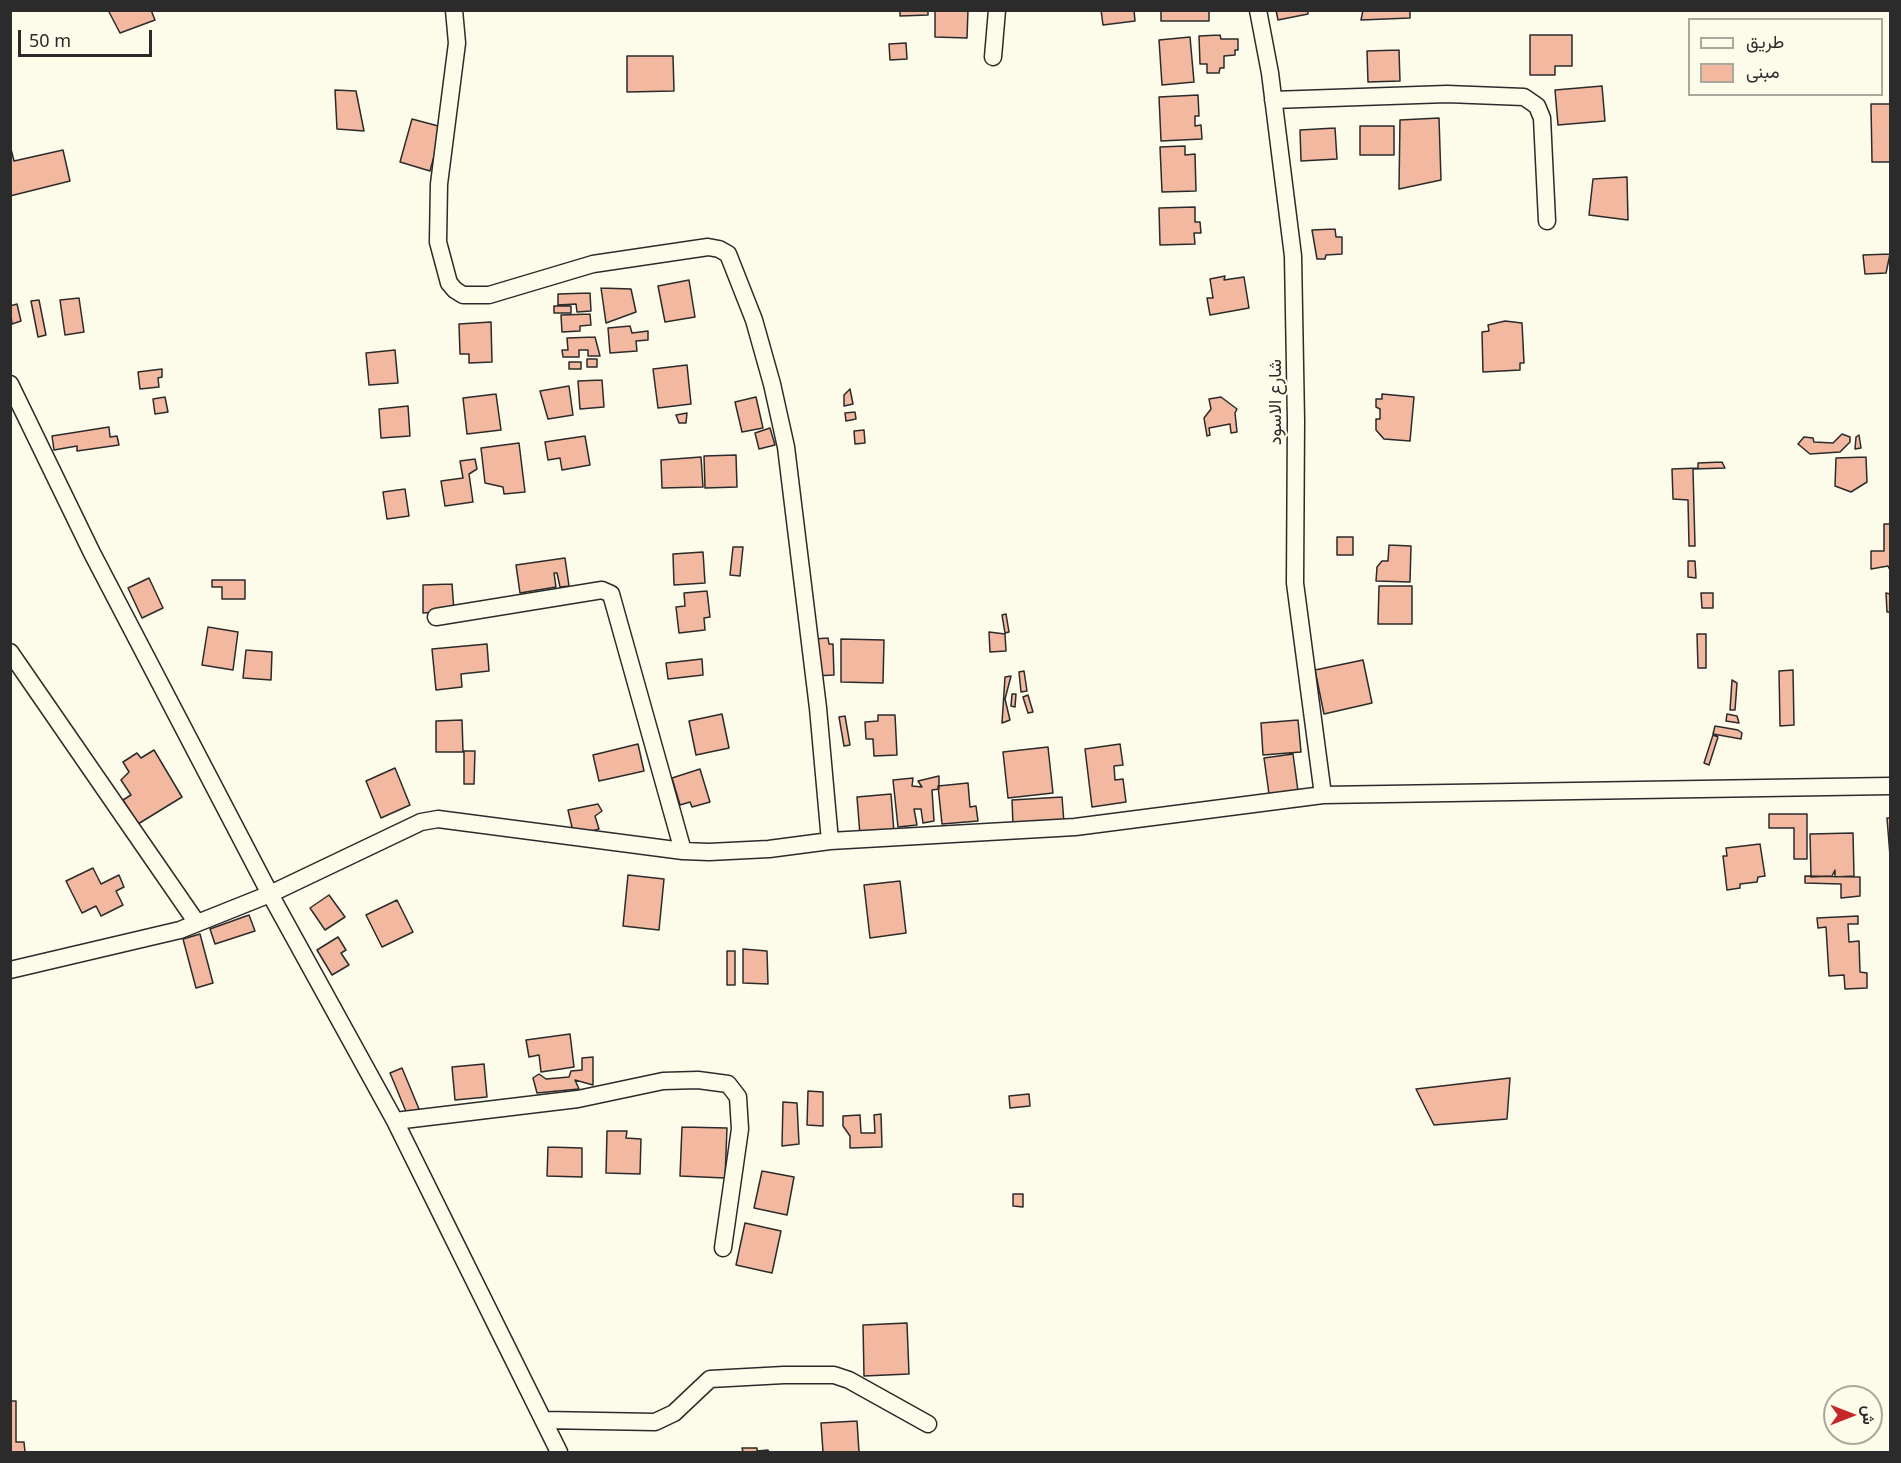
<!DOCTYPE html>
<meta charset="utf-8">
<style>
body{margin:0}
#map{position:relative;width:1901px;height:1463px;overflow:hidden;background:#fdfbea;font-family:"Noto Sans",Vazirmatn,sans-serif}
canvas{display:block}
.frame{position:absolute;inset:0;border:12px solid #2b2b2b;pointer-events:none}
.legend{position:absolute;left:1688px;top:18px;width:195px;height:78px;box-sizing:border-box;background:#fdfbea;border:2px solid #a9a89e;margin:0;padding:8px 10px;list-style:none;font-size:18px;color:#2b2b2b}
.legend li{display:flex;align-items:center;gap:12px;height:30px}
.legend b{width:30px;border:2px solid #a9a89e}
.north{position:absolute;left:1823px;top:1385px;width:60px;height:60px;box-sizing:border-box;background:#fdfbea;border:2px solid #a9a89e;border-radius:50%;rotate:90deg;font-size:16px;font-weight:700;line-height:24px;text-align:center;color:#2b2b2b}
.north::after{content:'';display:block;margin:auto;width:21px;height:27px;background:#c62828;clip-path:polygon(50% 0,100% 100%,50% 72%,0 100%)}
.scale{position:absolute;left:18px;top:30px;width:134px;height:27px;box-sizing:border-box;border:3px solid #2b2b2b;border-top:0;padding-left:8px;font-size:18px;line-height:21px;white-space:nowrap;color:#2b2b2b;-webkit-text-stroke:4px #fdfbea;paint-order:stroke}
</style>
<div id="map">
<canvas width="1901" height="1463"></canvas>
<div class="frame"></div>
<ul class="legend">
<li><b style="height:8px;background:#fdfbea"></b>طريق</li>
<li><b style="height:16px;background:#f2b8a0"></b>مبنى</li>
</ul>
<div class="north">ش</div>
<div class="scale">50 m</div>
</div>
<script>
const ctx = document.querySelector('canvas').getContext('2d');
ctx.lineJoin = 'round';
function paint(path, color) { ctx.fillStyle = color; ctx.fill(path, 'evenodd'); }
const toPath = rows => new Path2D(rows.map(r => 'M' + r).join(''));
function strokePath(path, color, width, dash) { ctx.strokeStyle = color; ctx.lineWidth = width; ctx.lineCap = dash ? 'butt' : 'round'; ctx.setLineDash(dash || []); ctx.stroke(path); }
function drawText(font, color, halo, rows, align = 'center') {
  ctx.font = font + ' "Noto Sans",Vazirmatn,sans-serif'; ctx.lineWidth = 4.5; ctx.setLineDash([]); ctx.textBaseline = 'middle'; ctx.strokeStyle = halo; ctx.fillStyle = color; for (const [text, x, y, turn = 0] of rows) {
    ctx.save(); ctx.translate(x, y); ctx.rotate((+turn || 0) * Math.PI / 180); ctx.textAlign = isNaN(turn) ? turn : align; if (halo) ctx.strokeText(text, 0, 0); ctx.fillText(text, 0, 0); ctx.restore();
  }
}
const building = toPath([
 [108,10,151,10,155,20,120,33,108,10],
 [900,10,928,10,928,15,900,16,900,10],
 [935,10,968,10,967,38,935,37,935,10],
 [1101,10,1134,10,1135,21,1103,25,1101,10],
 [1161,10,1209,10,1209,21,1161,21,1161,10],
 [1276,10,1308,10,1308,14,1278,20,1276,10],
 [1363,10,1410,10,1410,18,1361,20,1363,10],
 [1220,35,1221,39,1238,39,1238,50,1235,50,1235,55,1224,56,1224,68,1220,68,1219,73,1207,73,1207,64,1200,64,1199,36,1220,35],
 [1530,35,1572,35,1572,66,1555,66,1555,75,1530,75,1530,35],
 [1190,37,1194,82,1162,85,1159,40,1190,37],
 [906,43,907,59,890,60,889,44,906,43],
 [1399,50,1400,81,1368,82,1367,51,1399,50],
 [627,56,673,56,674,91,627,92,627,56],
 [1602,86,1605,121,1558,125,1555,90,1602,86],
 [335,90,356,91,364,131,337,129,335,90],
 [1198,95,1199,116,1195,116,1195,126,1201,125,1202,139,1161,141,1159,97,1198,95],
 [1871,104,1890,104,1890,162,1872,162,1871,104],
 [1439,118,1441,180,1399,189,1400,120,1439,118],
 [412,119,442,127,430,171,400,162,412,119],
 [1360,126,1394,126,1394,155,1360,155,1360,126],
 [1335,128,1337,159,1301,161,1300,130,1335,128],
 [10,145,14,161,63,150,70,181,10,196,10,145],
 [1185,146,1185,155,1195,154,1196,191,1162,192,1160,147,1185,146],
 [1627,177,1628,220,1589,215,1593,179,1627,177],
 [1195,207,1195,222,1200,222,1201,233,1194,233,1195,244,1160,245,1159,208,1195,207],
 [1335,229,1336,237,1342,237,1342,254,1326,255,1325,259,1317,259,1312,230,1335,229],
 [1890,254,1886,273,1865,274,1863,255,1890,254],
 [1225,276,1224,280,1244,277,1249,308,1210,315,1207,298,1213,298,1210,279,1225,276],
 [689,280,695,317,665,322,658,286,689,280],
 [601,288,631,289,636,312,606,323,601,288],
 [590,293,591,311,577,312,576,304,558,305,558,294,590,293],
 [79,298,84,332,65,335,60,300,79,298],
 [39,300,46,335,38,337,31,301,39,300],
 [17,304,21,321,12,324,10,306,17,304],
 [554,306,571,306,571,313,554,313,554,306],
 [590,314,591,325,580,326,580,331,562,332,561,315,590,314],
 [1505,321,1522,323,1524,363,1520,363,1520,370,1483,372,1482,332,1489,331,1488,325,1505,321],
 [491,322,492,362,469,363,469,354,460,354,459,324,491,322],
 [630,326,632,333,648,331,648,340,636,341,637,351,610,353,608,328,630,326],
 [595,337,600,356,588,356,588,350,579,350,579,357,563,357,562,350,568,350,567,338,595,337],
 [395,350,398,383,369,385,366,353,395,350],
 [587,359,597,359,597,367,587,367,587,359],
 [569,362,581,362,581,369,569,369,569,362],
 [687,365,691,404,658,408,653,369,687,365],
 [162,369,162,377,158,378,159,387,140,389,138,372,162,369],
 [602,380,604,407,580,409,578,381,602,380],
 [569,386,573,415,548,419,540,391,569,386],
 [850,389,853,404,844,406,844,395,850,389],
 [496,394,501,430,467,434,463,398,496,394],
 [1382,394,1414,397,1410,441,1384,439,1376,430,1376,419,1380,419,1380,409,1376,407,1376,399,1382,399,1382,394],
 [165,397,168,412,155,414,153,399,165,397],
 [756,397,763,428,742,432,735,402,756,397],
 [1221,397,1237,409,1235,413,1237,432,1231,433,1230,424,1209,428,1210,435,1207,436,1204,418,1211,409,1209,399,1221,397],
 [408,406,410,436,381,438,379,409,408,406],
 [855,412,856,419,846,421,845,413,855,412],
 [687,413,686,423,679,423,676,415,687,413],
 [109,427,110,437,117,436,119,445,77,451,77,446,54,450,52,436,109,427],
 [770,428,775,445,759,449,755,433,770,428],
 [864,430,865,443,855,444,854,431,864,430],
 [1842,434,1850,437,1850,442,1840,452,1810,454,1798,444,1804,437,1813,438,1814,442,1833,443,1842,434],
 [1859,435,1861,448,1855,449,1856,437,1859,435],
 [585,436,590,465,562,470,560,458,548,460,545,442,585,436],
 [519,443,525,492,504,494,503,487,485,483,481,448,519,443],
 [736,455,737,487,705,488,704,456,736,455],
 [701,457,703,487,662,488,661,460,701,457],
 [1866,457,1867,482,1851,492,1835,486,1836,458,1866,457],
 [475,459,477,469,469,474,473,502,445,506,441,481,463,478,460,461,475,459],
 [1722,462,1725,468,1693,469,1695,546,1689,546,1688,500,1673,499,1672,469,1698,468,1698,463,1722,462],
 [405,489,409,516,387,519,383,492,405,489],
 [1884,524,1890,524,1890,570,1888,566,1871,569,1871,551,1884,551,1884,524],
 [1337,537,1353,537,1353,555,1337,555,1337,537],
 [1389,545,1411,546,1410,582,1376,581,1377,567,1382,561,1388,561,1389,545],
 [733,547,743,547,740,576,730,575,733,547],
 [703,552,705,583,674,585,673,554,703,552],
 [565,558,569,586,560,587,557,573,554,573,556,587,520,593,516,565,565,558],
 [1688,561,1695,561,1696,578,1688,577,1688,561],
 [149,578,163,608,142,618,128,588,149,578],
 [212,580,245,580,245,599,222,599,222,587,212,587,212,580],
 [452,584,454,611,423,613,423,585,452,584],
 [1379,586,1412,586,1412,624,1378,624,1379,586],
 [707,591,710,617,704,618,705,630,679,633,676,607,685,606,684,593,707,591],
 [1701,593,1713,593,1713,608,1702,608,1701,593],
 [1886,593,1890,594,1890,612,1887,612,1886,593],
 [1006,614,1009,632,1005,633,1002,615,1006,614],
 [208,627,238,632,233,670,202,665,208,627],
 [989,632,1005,634,1006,651,990,652,989,632],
 [1697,634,1706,634,1706,668,1698,668,1697,634],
 [828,638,829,644,833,644,834,675,815,676,814,639,828,638],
 [841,639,884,640,883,683,841,682,841,639],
 [487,644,489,671,461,674,462,687,436,690,432,649,487,644],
 [246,650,272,652,271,680,243,678,246,650],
 [702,659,703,675,668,679,666,663,702,659],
 [1363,660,1372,703,1324,714,1315,670,1363,660],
 [1793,670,1794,725,1780,726,1779,671,1793,670],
 [1024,671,1027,691,1021,692,1019,672,1024,671],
 [1011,676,1005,699,1010,720,1002,723,1005,677,1011,676],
 [1732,680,1737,683,1735,710,1730,710,1732,680],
 [1012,694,1016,694,1015,707,1011,706,1012,694],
 [1028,695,1033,712,1028,713,1023,697,1028,695],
 [722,714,729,748,696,755,689,721,722,714],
 [1727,714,1737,716,1739,723,1726,721,1727,714],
 [878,715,895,715,897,755,874,756,873,739,866,739,865,722,878,721,878,715],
 [845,716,850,745,844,746,839,717,845,716],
 [462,720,463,752,436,752,436,721,462,720],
 [1298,720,1301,752,1263,755,1261,723,1298,720],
 [1715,726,1738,730,1742,733,1741,739,1713,734,1715,726],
 [1713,735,1718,737,1709,765,1704,763,1713,735],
 [638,744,644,771,599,781,593,755,638,744],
 [1120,744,1123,765,1114,766,1115,780,1123,779,1126,802,1092,807,1085,749,1120,744],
 [1048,747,1053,793,1008,798,1003,752,1048,747],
 [154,750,182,797,138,824,123,800,131,795,121,780,129,772,123,762,137,753,141,758,154,750],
 [464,751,475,751,474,784,464,784,464,751],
 [1293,754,1298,791,1269,794,1264,758,1293,754],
 [395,768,410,805,381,818,366,781,395,768],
 [700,769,710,802,692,807,690,802,680,805,672,778,700,769],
 [939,776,939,789,932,790,934,821,923,823,921,809,914,809,917,825,898,827,893,780,913,778,912,786,922,787,918,781,939,776],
 [968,783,970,807,976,806,978,821,942,824,938,786,968,783],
 [891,794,894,832,860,835,857,797,891,794],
 [1062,797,1064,823,1013,825,1012,800,1062,797],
 [598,804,602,811,595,816,599,829,574,836,568,810,598,804],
 [1769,814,1807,814,1807,859,1794,859,1794,828,1769,828,1769,814],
 [1887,818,1890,818,1890,856,1887,818],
 [1853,833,1854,876,1835,877,1835,870,1832,876,1811,877,1810,834,1853,833],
 [1760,844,1765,876,1758,877,1757,882,1740,884,1740,888,1727,890,1723,856,1727,856,1726,848,1760,844],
 [93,868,101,884,119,875,124,887,116,891,123,905,101,916,96,906,82,913,66,881,93,868],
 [628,875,664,879,659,930,623,926,628,875],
 [1805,876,1860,877,1860,896,1841,898,1841,884,1805,883,1805,876],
 [900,881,906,933,870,938,864,885,900,881],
 [329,895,345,917,325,930,310,908,329,895],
 [397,900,413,932,382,947,366,915,397,900],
 [249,915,255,931,215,944,210,929,249,915],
 [1858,916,1858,924,1848,924,1849,942,1859,941,1860,972,1867,973,1867,988,1845,989,1844,975,1829,976,1826,927,1818,928,1817,918,1858,916],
 [200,934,213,983,196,988,183,939,200,934],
 [338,937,346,950,341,953,349,965,332,975,317,950,338,937],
 [743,949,767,951,768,984,743,983,743,949],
 [727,951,735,951,735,985,727,985,727,951],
 [570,1034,574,1067,541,1072,539,1055,529,1057,526,1040,570,1034],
 [593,1057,593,1085,575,1080,579,1089,537,1093,533,1078,539,1074,546,1079,569,1077,571,1071,582,1070,582,1058,593,1057],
 [484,1064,487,1097,455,1100,452,1067,484,1064],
 [402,1068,419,1109,407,1114,390,1073,402,1068],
 [1510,1078,1507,1119,1434,1125,1416,1089,1510,1078],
 [808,1091,823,1092,823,1126,807,1125,808,1091],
 [1029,1094,1030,1106,1010,1108,1009,1096,1029,1094],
 [783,1102,797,1103,799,1144,782,1146,783,1102],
 [881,1114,882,1147,850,1148,850,1136,843,1126,843,1116,860,1115,861,1133,875,1133,874,1115,881,1114],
 [682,1127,727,1128,725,1178,680,1176,682,1127],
 [607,1131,627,1131,626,1138,641,1139,640,1174,606,1173,607,1131],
 [548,1147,582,1148,582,1177,547,1176,548,1147],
 [762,1171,794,1177,787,1215,754,1208,762,1171],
 [1013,1194,1023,1194,1023,1207,1013,1206,1013,1194],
 [745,1223,781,1231,772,1273,736,1265,745,1223],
 [907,1323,909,1374,864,1376,863,1325,907,1323],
 [10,1401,16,1401,16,1442,24,1442,25,1452,10,1452,10,1401],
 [857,1421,859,1452,823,1452,821,1423,857,1421],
 [742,1448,757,1448,757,1451,768,1450,769,1452,731,1452,743,1452,742,1448]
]);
const minor = toPath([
 [454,10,457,43,439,184,438,242,449,283,455,290,463,295,489,295,593,264,708,247,719,249,728,254,754,320,772,384,786,447,818,708,830,841],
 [1258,10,1270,73,1293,256,1296,421,1295,583,1323,795],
 [993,57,997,10],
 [1273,100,1447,94,1524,97,1537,106,1542,118,1547,221],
 [10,384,92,553,270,894,395,1121,559,1452],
 [436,617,602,590,611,594,683,851],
 [10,652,197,923],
 [10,970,180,930,270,894,421,822,438,819,683,851,709,852,769,849,830,841,1075,827,1323,795,1890,786],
 [395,1121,578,1099,663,1081,698,1080,728,1084,738,1097,740,1129,723,1248],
 [544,1420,655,1422,674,1413,710,1379,784,1375,834,1375,849,1380,928,1424]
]);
const streetNames = [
 ["شارع الاسود",1276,402,-90]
];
paint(building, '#f2b8a0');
strokePath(building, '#2b2b2b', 1.5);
strokePath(minor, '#2b2b2b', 19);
strokePath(minor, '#fdfbea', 16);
drawText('18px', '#2b2b2b', '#fdfbea', streetNames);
</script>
